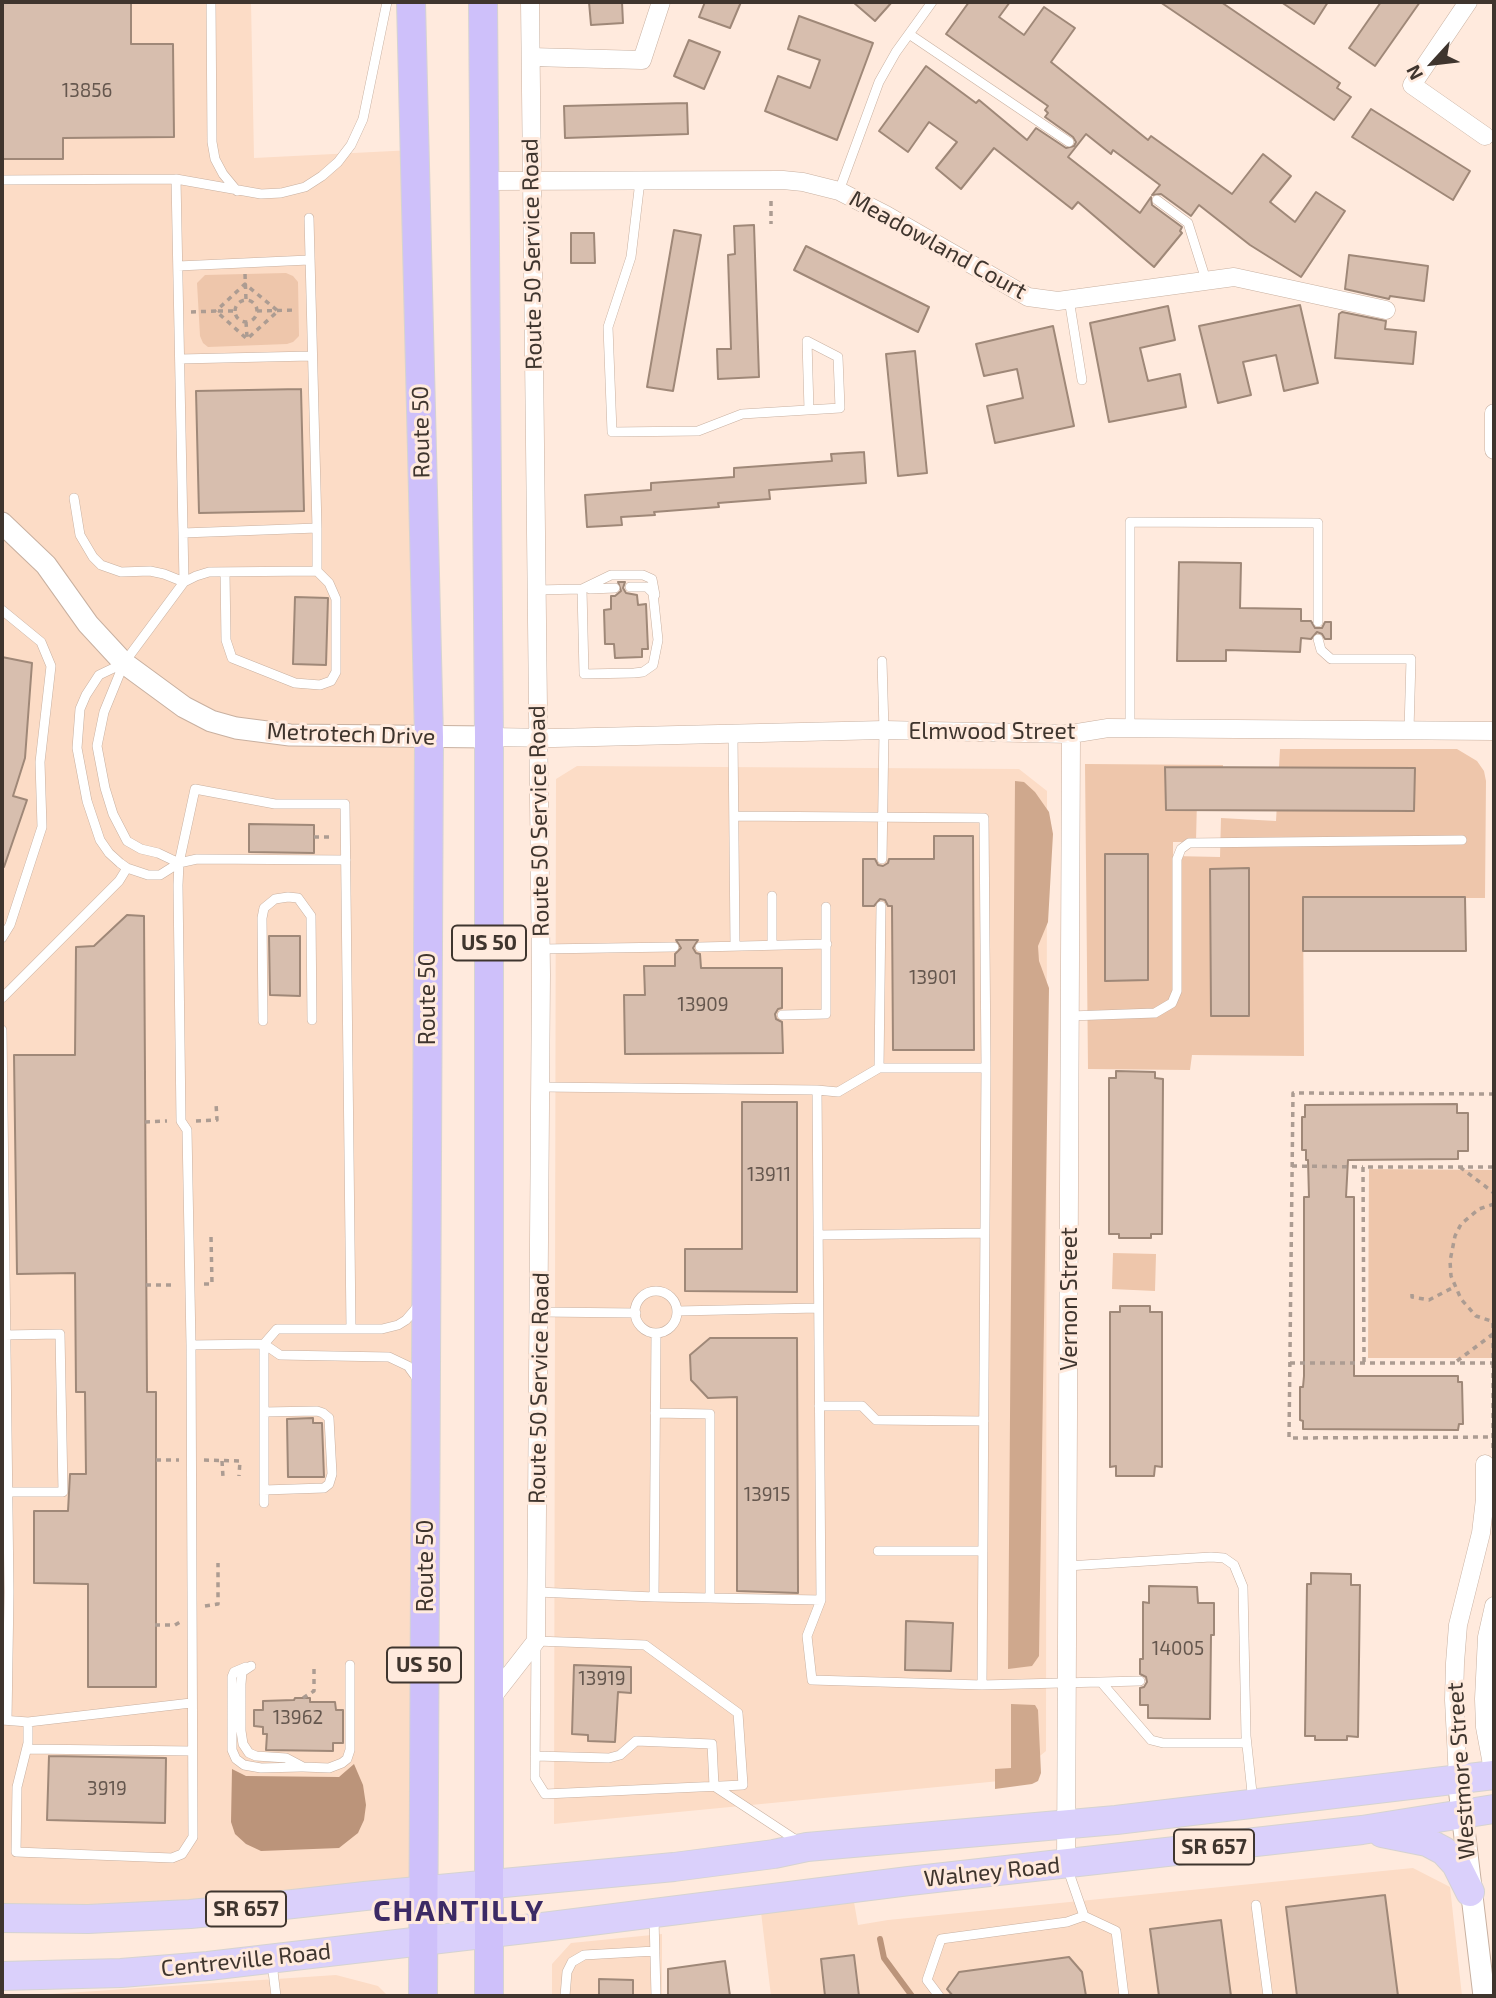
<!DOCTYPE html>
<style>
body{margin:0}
#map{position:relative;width:1496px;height:1998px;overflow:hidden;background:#ffeadd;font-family:"Exo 2",sans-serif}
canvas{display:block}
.frame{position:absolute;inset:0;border:4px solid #3f352e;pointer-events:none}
.north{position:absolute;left:1398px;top:28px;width:70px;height:70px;-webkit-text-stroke:5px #ffeadd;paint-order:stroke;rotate:243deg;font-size:19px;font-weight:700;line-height:28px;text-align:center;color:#3f352e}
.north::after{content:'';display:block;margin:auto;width:24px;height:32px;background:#3f352e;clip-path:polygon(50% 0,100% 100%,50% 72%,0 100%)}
</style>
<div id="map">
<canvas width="1496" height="1998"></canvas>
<div class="frame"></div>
<div class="north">N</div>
</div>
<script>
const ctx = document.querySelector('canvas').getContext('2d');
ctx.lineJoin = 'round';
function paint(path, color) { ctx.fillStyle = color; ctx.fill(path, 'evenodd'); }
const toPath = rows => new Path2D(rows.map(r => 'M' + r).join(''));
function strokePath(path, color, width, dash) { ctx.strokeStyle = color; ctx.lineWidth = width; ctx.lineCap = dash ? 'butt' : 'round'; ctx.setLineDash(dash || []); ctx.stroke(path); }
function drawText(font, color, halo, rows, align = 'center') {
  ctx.font = font + ' "Exo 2",sans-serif'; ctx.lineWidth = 6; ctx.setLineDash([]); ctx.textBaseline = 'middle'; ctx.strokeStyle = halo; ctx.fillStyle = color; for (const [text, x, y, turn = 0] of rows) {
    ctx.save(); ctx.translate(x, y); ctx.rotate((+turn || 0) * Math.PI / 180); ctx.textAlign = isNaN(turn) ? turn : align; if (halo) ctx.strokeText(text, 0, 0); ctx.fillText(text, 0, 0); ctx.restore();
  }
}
const built = toPath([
 [2,2,251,2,254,158,413,150,423,1890,2,1912],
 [577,766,1019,769,1047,791,1046,1751,1010,1780,554,1824,556,779],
 [1413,1868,1450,1887,1462,1996,771,1996,761,1912,854,1902,858,1925,888,1920],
 [662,1934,662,1996,552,1996,552,1964,571,1943],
 [336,1975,378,1986,388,1996,2,1996,2,1993,21,1996]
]);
const green = toPath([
 [286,273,293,276,298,282,299,336,293,342,287,344,208,347,203,343,200,336,197,283,205,275],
 [1280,749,1457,749,1477,761,1484,771,1486,781,1485,898,1303,898,1304,1056,1192,1055,1190,1070,1088,1069,1085,764,1223,765,1221,799,1197,799,1196,842,1173,842,1173,856,1220,857,1221,818,1276,821],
 [1369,1169,1494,1170,1494,1358,1368,1358],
 [1113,1253,1156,1254,1155,1291,1112,1289]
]);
const forest = toPath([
 [1015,781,1024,782,1035,792,1049,812,1053,834,1048,922,1038,946,1039,961,1049,988,1039,1656,1032,1666,1008,1669],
 [1011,1704,1035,1705,1038,1710,1041,1773,1038,1781,1032,1784,995,1789,995,1769,1011,1768]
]);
const water = toPath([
 [354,1764,363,1785,366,1805,364,1820,358,1833,339,1848,261,1851,246,1844,235,1834,231,1822,232,1769,246,1776,339,1777]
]);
const stream = toPath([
 [880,1939,884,1958,912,1996]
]);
const building = toPath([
 [2,2,131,2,131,44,173,44,174,137,63,138,63,159,2,159,2,2],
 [589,2,622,2,623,23,591,25,589,2],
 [705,2,741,2,730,28,699,17,705,2],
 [853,2,892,2,875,21,853,2],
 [969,2,1010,2,999,17,1024,35,1044,7,1075,28,1051,62,1148,140,1151,136,1232,194,1263,154,1291,176,1270,202,1295,222,1316,192,1345,211,1301,277,1250,245,1199,205,1191,216,1161,194,1152,195,1160,185,1113,150,1111,154,1086,134,1068,157,1140,213,1151,197,1152,205,1182,227,1180,231,1182,233,1154,267,1078,202,1072,209,994,148,961,189,936,168,957,142,929,122,908,152,879,131,926,66,976,103,979,100,1027,140,1036,128,1066,148,1074,146,1076,142,1073,137,1045,117,1048,113,1045,110,1048,106,946,34,969,2],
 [1160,2,1221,2,1340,83,1337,88,1351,97,1334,120,1160,2],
 [1281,2,1328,2,1314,24,1281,2],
 [1381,2,1420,2,1375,66,1349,48,1381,2],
 [799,16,873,43,837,140,765,111,778,76,810,88,820,60,788,49,799,16],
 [689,40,720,52,704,89,674,76,689,40],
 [687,103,688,134,565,138,564,106,687,103],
 [1371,109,1470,171,1453,200,1352,137,1371,109],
 [754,225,759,377,718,379,717,349,731,349,728,255,735,254,734,226,754,225],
 [674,230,701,235,673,391,647,387,674,230],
 [571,233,594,233,595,263,571,263,571,233],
 [806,246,929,307,918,332,794,270,806,246],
 [1349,255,1428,266,1424,301,1390,296,1389,299,1345,289,1349,255],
 [1300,305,1318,383,1284,391,1276,355,1243,362,1251,395,1218,403,1199,326,1300,305],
 [1168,306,1175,340,1140,348,1148,381,1180,374,1186,407,1109,422,1090,323,1168,306],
 [1342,312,1386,321,1385,329,1416,332,1413,364,1335,358,1339,314,1342,312],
 [1053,326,1074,426,995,443,987,406,1023,398,1017,369,984,376,976,344,1053,326],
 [915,351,927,473,898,476,886,354,915,351],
 [301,389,304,511,199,513,196,391,301,389],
 [864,452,866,483,769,490,770,499,718,503,719,507,654,512,655,515,621,517,622,525,587,527,585,495,651,490,651,483,734,477,734,468,832,461,831,454,864,452],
 [1179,562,1241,563,1240,608,1301,609,1301,621,1311,621,1315,628,1322,628,1325,622,1331,622,1331,639,1325,639,1322,634,1317,632,1311,639,1301,638,1300,652,1226,650,1226,661,1177,661,1179,562],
 [618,582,625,582,623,588,626,593,637,595,638,605,646,604,648,649,642,649,642,657,615,658,614,644,605,644,604,610,611,609,611,596,615,596,621,591,618,582],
 [295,597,328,598,326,665,293,664,295,597],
 [2,657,32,663,25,758,13,796,27,800,4,867,2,866,2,657],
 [1165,767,1415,768,1414,811,1166,810,1165,767],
 [249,824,314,825,314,853,249,852,249,824],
 [934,836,973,836,974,1050,893,1050,892,906,888,906,885,900,880,899,874,906,863,906,863,859,875,859,878,865,883,866,888,863,889,859,934,859,934,836],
 [1105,854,1148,854,1148,980,1105,981,1105,854],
 [1249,868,1249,1016,1211,1016,1210,869,1249,868],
 [1303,897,1465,897,1466,951,1303,951,1303,897],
 [127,915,144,916,147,1392,156,1392,156,1687,88,1687,88,1584,34,1583,34,1511,68,1511,70,1474,86,1474,85,1392,76,1392,75,1273,17,1274,14,1055,75,1055,76,947,94,946,127,915],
 [269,936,300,936,300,996,270,995,269,936],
 [676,940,698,940,693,948,696,953,700,954,701,968,782,968,782,1008,778,1009,775,1014,776,1019,782,1022,783,1053,625,1054,624,995,645,995,644,966,675,966,675,954,681,948,676,940],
 [1116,1071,1155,1072,1155,1078,1163,1079,1162,1234,1151,1234,1151,1238,1119,1238,1119,1234,1109,1234,1109,1078,1116,1078,1116,1071],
 [742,1102,797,1102,797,1292,685,1291,685,1249,742,1249,742,1102],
 [1457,1104,1457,1113,1468,1113,1468,1151,1458,1151,1458,1159,1348,1160,1346,1197,1354,1197,1354,1376,1458,1376,1458,1382,1462,1382,1463,1424,1459,1424,1458,1430,1303,1429,1303,1421,1300,1420,1300,1387,1303,1387,1304,1376,1304,1197,1309,1197,1308,1160,1306,1160,1306,1150,1302,1150,1302,1117,1305,1117,1305,1105,1457,1104],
 [1120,1306,1150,1306,1150,1312,1162,1312,1162,1467,1155,1466,1154,1476,1116,1476,1116,1466,1110,1467,1110,1312,1120,1312,1120,1306],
 [710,1338,797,1338,798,1593,737,1591,737,1397,708,1398,691,1380,690,1355,710,1338],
 [313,1418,313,1423,322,1423,324,1477,288,1477,287,1419,313,1418],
 [1311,1573,1351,1574,1351,1585,1360,1585,1358,1737,1347,1736,1347,1740,1315,1740,1315,1736,1305,1736,1307,1584,1311,1584,1311,1573],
 [1149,1586,1197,1587,1198,1603,1214,1603,1214,1635,1211,1635,1210,1719,1148,1718,1148,1705,1140,1705,1140,1688,1144,1687,1147,1682,1146,1677,1140,1674,1140,1659,1143,1659,1143,1602,1149,1603,1149,1586],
 [906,1621,953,1623,951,1671,905,1670,906,1621],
 [574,1665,631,1667,631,1693,618,1692,615,1742,588,1741,588,1735,572,1734,574,1665],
 [295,1698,310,1698,310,1702,335,1702,336,1710,343,1710,343,1743,333,1743,333,1751,266,1750,267,1734,263,1734,263,1727,254,1726,254,1710,263,1710,263,1701,294,1700,295,1698],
 [49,1756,166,1758,165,1823,47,1820,49,1756],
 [1385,1895,1398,1996,1297,1996,1286,1907,1385,1895],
 [1221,1920,1231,1996,1159,1996,1150,1929,1221,1920],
 [854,1955,859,1996,825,1996,821,1959,854,1955],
 [1069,1957,1082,1972,1086,1996,953,1996,947,1989,959,1972,1069,1957],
 [725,1961,730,1996,668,1996,668,1969,725,1961],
 [599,1979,633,1980,633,1996,599,1996,599,1979]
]);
const path = toPath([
 [771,201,771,224],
 [245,274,246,300],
 '235 311a11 11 0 1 1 22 0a11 11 0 1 1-22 0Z',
 [218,311,235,311],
 [257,311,297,310],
 [191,312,216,311,247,339,278,311,245,284,216,311],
 [246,322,247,337],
 [314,837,333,837],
 [1494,1094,1293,1093,1289,1438,1494,1437],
 [196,1121,217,1120,216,1103],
 [145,1122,167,1121],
 [1292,1166,1363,1167],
 [1460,1167,1494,1193],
 [1494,1204,1479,1209,1461,1224,1455,1236,1450,1261,1451,1276,1461,1299,1476,1316,1494,1322],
 [1494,1204,1494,1170],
 [204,1284,212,1284,211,1236],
 [146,1285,176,1285],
 [1412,1294,1412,1297,1429,1300,1454,1287],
 [1457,1361,1493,1334],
 [1364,1362,1363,1167,1494,1167],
 [1290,1363,1494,1363],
 [1493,1448,1493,1323],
 [156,1460,179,1460],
 [204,1460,240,1461,239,1476],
 [222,1461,223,1477],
 [205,1606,218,1604,218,1563],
 [155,1625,175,1625,180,1622],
 [303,1698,314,1691,314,1665]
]);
const service = toPath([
 [211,2,212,142,215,159,223,174,237,191],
 [909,34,1069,142],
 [176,179,184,582],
 [2,180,176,179,261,194,281,193,305,187,322,176,338,162,351,145,363,119,387,2],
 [640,181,631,257,608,327,612,432,698,431,742,414,840,408,838,357,807,341,809,410],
 [839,191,879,82,896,52,932,2],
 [1157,200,1188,223,1206,280],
 [178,266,309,260],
 [1069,299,1082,380],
 [180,359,311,356],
 [74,498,80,535,93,557,101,565,121,572,150,571,164,574,184,582],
 [183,533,317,528,309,218],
 [225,572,226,640,232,658,295,683,320,685,331,681,336,672,336,599,329,583,317,571],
 [582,589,611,575,643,575,652,579,655,595],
 [590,589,615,588],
 [536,590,582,589,584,674,634,673,643,672,653,665,658,640,653,593,647,587,630,587],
 [2,610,41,642,51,666,40,762,42,827,10,925,2,938],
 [1318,639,1321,650,1331,659,1411,659,1409,730],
 [882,661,884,730,882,859],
 [122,664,99,675,86,695,80,709,77,748,87,801,100,840,109,853,120,863,127,868,148,875,160,875,179,863,197,859,346,860],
 [1130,728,1130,522,1318,523,1318,622],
 [733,735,735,946],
 [734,816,984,818,986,1068,879,1068,838,1092,817,1090],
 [179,863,158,853,141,849,127,841,113,814,105,788,97,746,104,712,124,663,184,582,196,576,209,572,317,571,317,528],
 [772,945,772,896],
 [700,947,827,944],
 [541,949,674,947],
 [2,998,119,881,127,868],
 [782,1015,826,1014,826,907],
 [1070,1016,1155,1013,1172,1003,1177,991,1177,859,1181,849,1189,843,1462,840],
 [263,1021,262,918,264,908,275,899,288,897,298,898,311,916,312,1020],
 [2,1030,9,1592,7,1720],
 [879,1068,881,906],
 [986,1068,982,1685,1140,1681],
 [541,1087,817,1090,821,1600,807,1636,812,1680,982,1685],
 [818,1235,985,1233],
 '635 1312a21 21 0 1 1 42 0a21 21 0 1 1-42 0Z',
 [677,1311,818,1308],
 [540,1312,636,1313],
 [5,1335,60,1334,63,1492,7,1492],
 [191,1345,187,1130,181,1121,178,885,179,863,195,789,275,804,345,804,351,1328],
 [819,1406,862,1406,876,1420,984,1421],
 [264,1412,317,1411,323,1413,329,1418,332,1474,329,1484,324,1488,264,1490],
 [655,1413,710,1414,710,1598],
 [264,1503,264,1344,277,1329,382,1329,398,1325,406,1320,418,1306],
 [878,1551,983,1551],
 [1067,1566,1211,1557,1224,1558,1234,1565,1243,1587,1246,1736,1253,1802],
 [537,1592,654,1597,656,1333],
 [654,1597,821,1600],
 [536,1641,645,1645,738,1713,743,1785,545,1794,535,1778,536,1641],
 [251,1666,242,1672,241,1684,241,1731,243,1744,249,1753,256,1756,286,1758,303,1767,329,1768,342,1763,347,1759,350,1750,350,1665],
 [246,1667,234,1672,232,1677,232,1750,236,1759,244,1765,261,1768,301,1767],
 [1101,1682,1151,1740,1163,1743,1246,1743],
 [191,1703,28,1722,28,1743,17,1787,16,1852,172,1858,182,1854,193,1837,191,1345,264,1344,280,1355,389,1357,408,1366,418,1380],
 [2,1720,28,1722],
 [27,1749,192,1751],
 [535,1756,609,1758,620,1755,636,1741,712,1744,714,1786,799,1842],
 [1067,1867,1084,1916,1116,1931,1124,1996],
 [1256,1905,1268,1996],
 [654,1918,656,1996],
 [272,1963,276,1996],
 [565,1996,567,1972,572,1962,584,1955,655,1951],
 [939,1996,927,1980,941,1939,1067,1922,1084,1916]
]);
const minor = toPath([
 [1468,2,1412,85,1485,136],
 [531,57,642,60,661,2],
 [486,181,783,180,803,182,839,191,886,215,1028,297,1058,301,1234,277,1386,310],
 [1494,413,1494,450],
 [489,737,554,738,884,730,1071,734,1108,728,1494,731],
 [490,1700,536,1641,541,974,530,2],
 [1494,1775,1485,1727,1484,1699,1487,1637,1494,1606],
 [1458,1779,1454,1700,1455,1663,1458,1625,1481,1533,1485,1499,1485,1464],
 [1066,1864,1071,734]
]);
const tertiary = toPath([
 [2,523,46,565,88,624,124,663,184,707,211,721,236,728,290,735,489,737],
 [1458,1779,1484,1996]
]);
const primary = toPath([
 [1382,1833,1427,1842,1444,1851,1456,1864,1470,1892],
 [2,1918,88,1919,190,1914,275,1906,365,1896,674,1867,774,1854,807,1847,1116,1820,1494,1775],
 [2,1976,121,1973,208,1966,551,1926,909,1881,1362,1830,1494,1809]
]);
const trunk = toPath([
 [411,2,429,737,423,1996],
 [483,2,489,737,489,1996]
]);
const numberNames = [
 ["13856",87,91],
 ["13901",933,978],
 ["13909",703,1005],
 ["13911",769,1175],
 ["13915",767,1495],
 ["14005",1178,1649],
 ["13919",602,1679],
 ["13962",298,1718],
 ["3919",107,1789]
];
const shields = [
 [489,943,74],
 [424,1665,74],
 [1214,1847,80],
 [246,1909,80]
];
const shieldNames = [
 ["US 50",489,943],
 ["US 50",424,1665],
 ["SR 657",1214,1847],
 ["SR 657",246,1909]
];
const streetNames = [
 ["Meadowland Court",938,245,29],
 ["Route 50 Service Road",532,254,-91],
 ["Route 50",421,432,-91],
 ["Elmwood Street",992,731],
 ["Metrotech Drive",351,734,2],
 ["Route 50 Service Road",539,821,-91],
 ["Route 50",427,999,-90],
 ["Vernon Street",1069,1299,-90],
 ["Route 50 Service Road",539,1388,-89],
 ["Route 50",425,1566,-90],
 ["Westmore Street",1461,1771,-94],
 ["Walney Road",992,1872,-6],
 ["Centreville Road",246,1960,-6]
];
const districtNames = [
 ["CHANTILLY",459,1911]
];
paint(built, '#fcdcc6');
paint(green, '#eec6ab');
paint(forest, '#cfa88d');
paint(water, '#bb947a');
strokePath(stream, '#bb947a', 6);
paint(building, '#d7beae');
strokePath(building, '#9f8878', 2);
strokePath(service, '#c8b0a0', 10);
strokePath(minor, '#c8b0a0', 19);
strokePath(tertiary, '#c8b0a0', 23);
strokePath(primary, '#d5d3d1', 30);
strokePath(trunk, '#d5d3d1', 30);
strokePath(path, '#ac9c92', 3.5, [5, 5]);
strokePath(service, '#fff', 9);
strokePath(minor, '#fff', 18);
strokePath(tertiary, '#fff', 21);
strokePath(primary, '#dad0fb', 28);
strokePath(trunk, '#cec0fa', 28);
drawText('19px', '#65574e', null, numberNames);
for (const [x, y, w] of shields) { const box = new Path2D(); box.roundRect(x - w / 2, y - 17.5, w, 35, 5); ctx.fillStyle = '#ffeadd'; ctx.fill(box); strokePath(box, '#3f352e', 2); }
drawText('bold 21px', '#3f352e', null, shieldNames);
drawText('23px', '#3f352e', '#ffeadd', streetNames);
ctx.letterSpacing = '2px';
drawText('bold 30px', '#3c2a65', '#ffeadd', districtNames);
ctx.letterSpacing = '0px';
</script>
